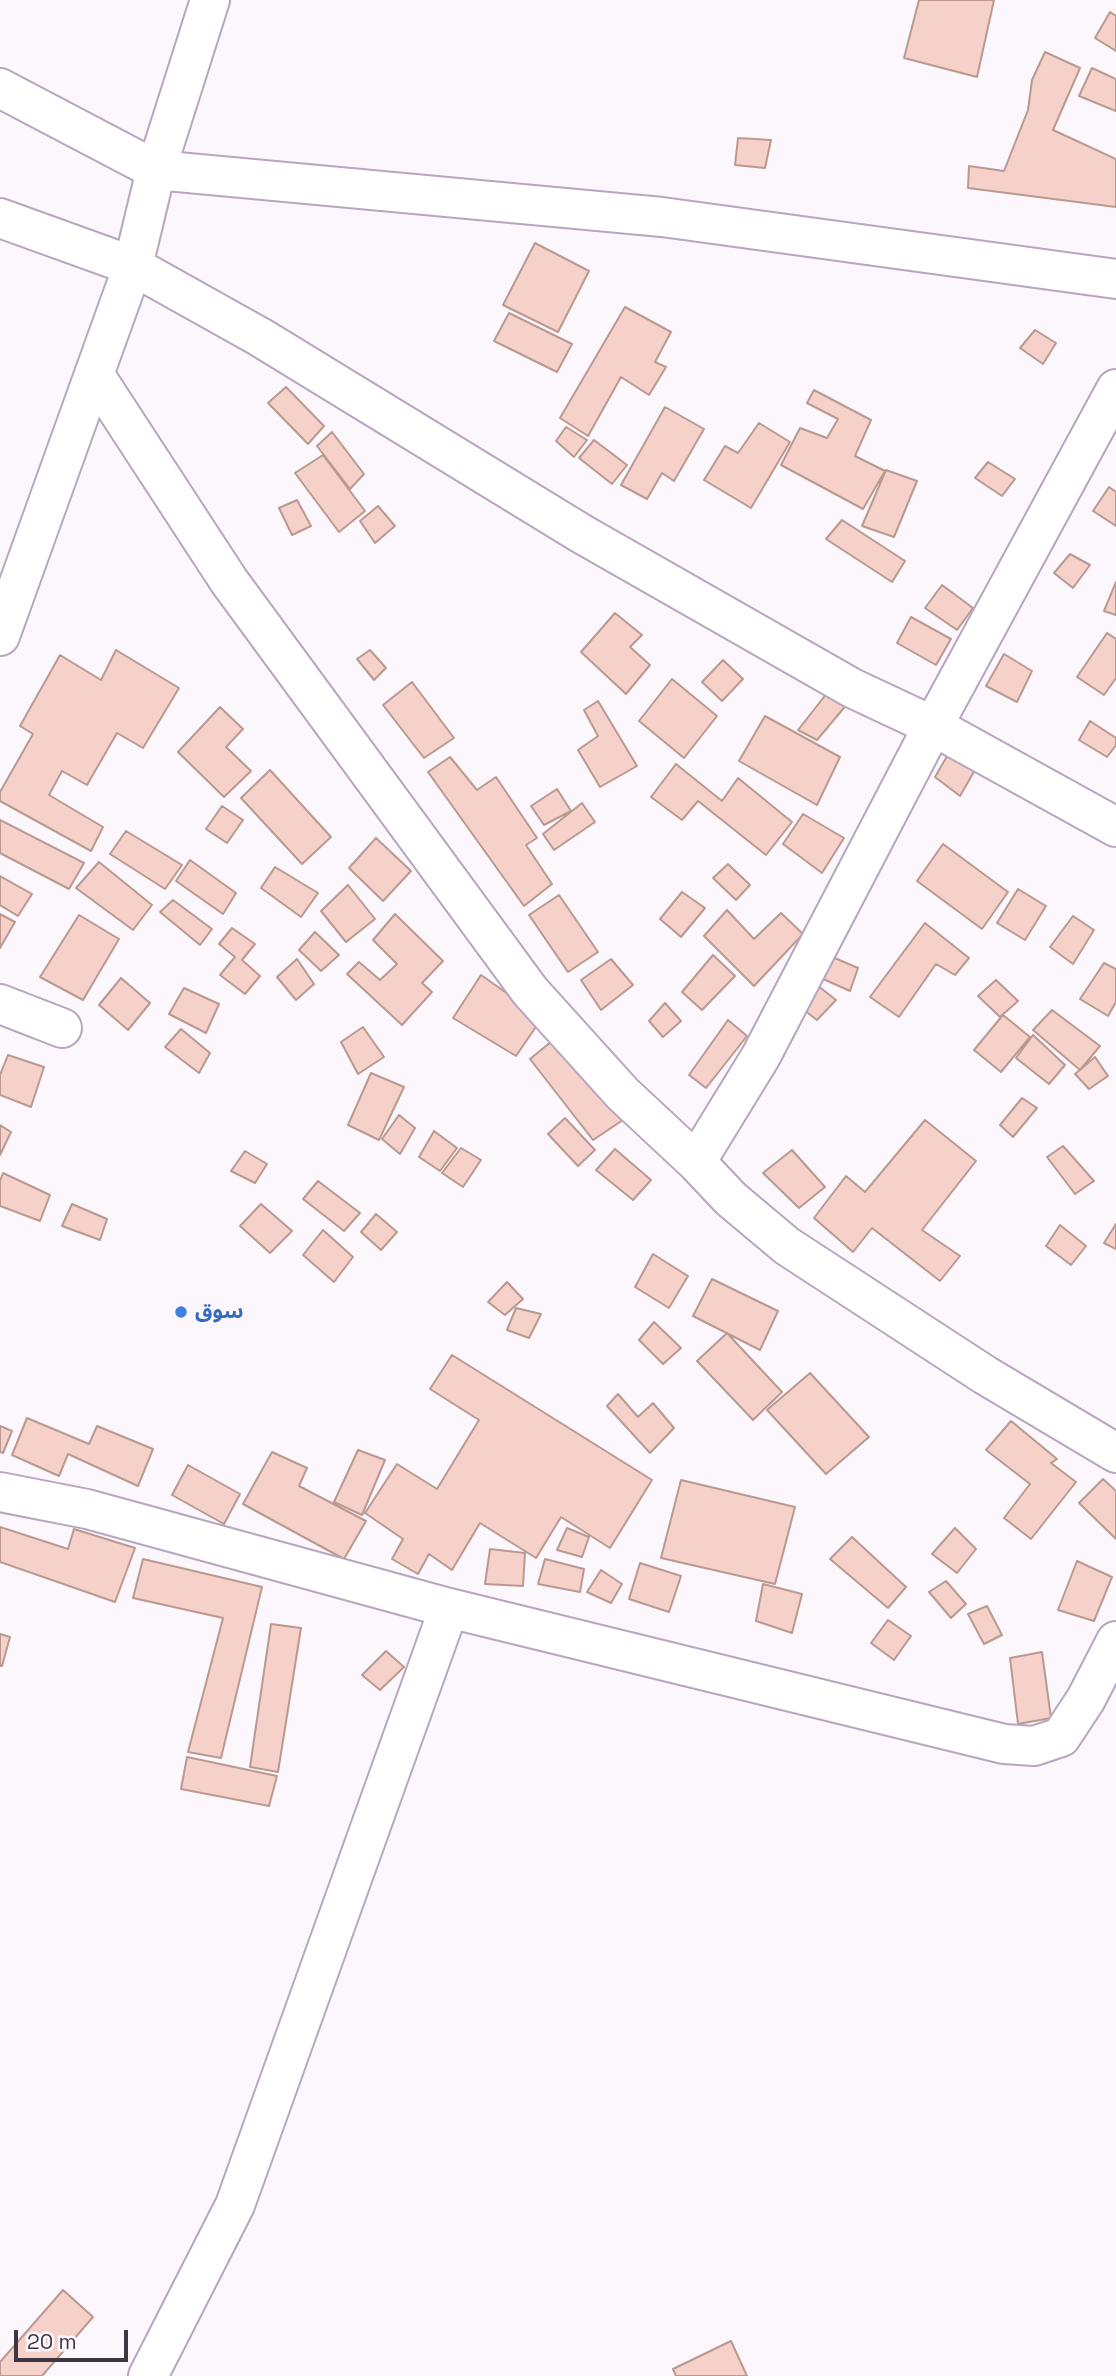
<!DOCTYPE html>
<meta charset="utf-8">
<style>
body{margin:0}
#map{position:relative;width:1116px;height:2376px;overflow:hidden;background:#fbf7fc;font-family:"Space Grotesk",sans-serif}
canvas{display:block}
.scale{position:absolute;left:14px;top:2330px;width:114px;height:32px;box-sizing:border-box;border:4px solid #3e3640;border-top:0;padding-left:9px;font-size:21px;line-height:24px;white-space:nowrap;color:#3e3640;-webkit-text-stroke:5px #fbf7fc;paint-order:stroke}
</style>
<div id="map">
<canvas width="1116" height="2376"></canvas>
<div class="scale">20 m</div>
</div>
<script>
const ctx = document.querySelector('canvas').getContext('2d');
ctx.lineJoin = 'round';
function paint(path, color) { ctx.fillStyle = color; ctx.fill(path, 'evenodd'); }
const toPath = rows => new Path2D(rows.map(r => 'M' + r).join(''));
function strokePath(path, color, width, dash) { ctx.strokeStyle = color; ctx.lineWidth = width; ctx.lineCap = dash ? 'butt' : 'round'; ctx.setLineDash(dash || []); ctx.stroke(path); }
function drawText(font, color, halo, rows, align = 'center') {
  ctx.font = font + ' "Space Grotesk","Noto Sans Arabic",sans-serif'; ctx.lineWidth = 6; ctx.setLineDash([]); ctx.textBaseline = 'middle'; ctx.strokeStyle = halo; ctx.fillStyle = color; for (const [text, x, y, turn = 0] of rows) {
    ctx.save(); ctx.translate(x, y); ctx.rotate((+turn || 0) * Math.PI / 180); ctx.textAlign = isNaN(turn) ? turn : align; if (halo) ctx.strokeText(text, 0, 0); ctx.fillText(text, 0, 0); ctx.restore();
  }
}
const building = toPath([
 [919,0,994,0,977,77,904,58,919,0],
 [1110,12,1116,16,1116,51,1095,38,1110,12],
 [1045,52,1080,68,1053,130,1116,159,1116,207,968,188,969,166,1004,171,1028,110,1032,80,1045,52],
 [1092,68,1116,79,1116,111,1079,96,1092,68],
 [738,138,771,140,765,168,735,165,738,138],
 [535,243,589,271,558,332,503,305,535,243],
 [625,307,671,332,655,362,666,367,649,395,621,377,588,436,560,418,625,307],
 [509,313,572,344,557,372,494,341,509,313],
 [1035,330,1056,343,1043,364,1020,348,1035,330],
 [286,387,324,426,308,444,268,403,286,387],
 [814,390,871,420,855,456,885,471,863,509,781,465,800,428,827,438,838,419,807,403,814,390],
 [665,407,704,429,674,481,662,473,647,499,621,485,665,407],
 [759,423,790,442,751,508,704,480,725,446,738,453,759,423],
 [566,427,587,440,574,457,556,441,566,427],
 [332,432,364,474,350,489,317,446,332,432],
 [594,440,627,465,612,484,579,458,594,440],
 [323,455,365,511,339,532,295,473,323,455],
 [988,462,1015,479,1002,496,975,478,988,462],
 [886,470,917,481,894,537,862,526,886,470],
 [1109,487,1116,492,1116,526,1093,511,1109,487],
 [297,500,311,526,292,535,279,508,297,500],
 [378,506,395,526,375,543,360,521,378,506],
 [842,520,905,561,892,582,826,539,842,520],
 [1070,554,1090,565,1073,588,1054,573,1070,554],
 [1116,582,1116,615,1104,611,1116,582],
 [942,585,973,608,957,630,925,608,942,585],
 [615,613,642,635,630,647,650,665,626,694,581,652,615,613],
 [911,617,951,639,936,665,897,643,911,617],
 [1107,633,1116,639,1116,678,1104,695,1077,677,1107,633],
 [116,650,179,688,143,748,117,733,87,785,62,771,49,795,103,827,91,851,0,801,0,792,33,734,20,726,60,655,101,680,116,650],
 [370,650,386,668,374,680,357,659,370,650],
 [1004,654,1032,671,1017,702,986,686,1004,654],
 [723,660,743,679,722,701,702,682,723,660],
 [672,679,717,716,684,758,639,721,672,679],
 [412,682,454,738,424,758,383,705,412,682],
 [831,688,848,703,817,740,798,730,831,688],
 [598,701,637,766,600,787,578,750,598,736,584,710,598,701],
 [220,707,243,729,226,747,251,771,224,797,178,752,220,707],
 [765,716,840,757,817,805,739,761,765,716],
 [1090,721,1116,738,1116,745,1107,757,1079,740,1090,721],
 [950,751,975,770,960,796,935,777,950,751],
 [450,757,477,790,496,777,537,838,526,845,552,884,524,906,428,772,450,757],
 [676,764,722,801,738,778,792,822,766,855,698,801,682,820,651,797,676,764],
 [270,770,331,837,302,864,241,798,270,770],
 [557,789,571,811,544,825,531,806,557,789],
 [582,803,595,822,554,850,543,834,582,803],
 [222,806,243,820,227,843,206,829,222,806],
 [803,814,844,838,822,873,783,844,803,814],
 [0,820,84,863,69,889,0,853,0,820],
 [126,831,182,865,165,889,110,854,126,831],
 [376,838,411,871,383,901,349,868,376,838],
 [943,844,1008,892,982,929,917,881,943,844],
 [190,860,236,893,223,914,176,881,190,860],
 [99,862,152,905,133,930,76,888,99,862],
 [728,864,750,885,736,900,713,878,728,864],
 [275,867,318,893,301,917,261,888,275,867],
 [0,876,32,894,18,916,0,905,0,876],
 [348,885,375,919,346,942,321,911,348,885],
 [1018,889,1046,906,1025,940,997,923,1018,889],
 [682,892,705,908,681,937,660,919,682,892],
 [559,895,598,952,568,972,529,915,559,895],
 [173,900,212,929,200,945,160,912,173,900],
 [727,910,754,939,781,913,803,934,754,986,704,936,727,910],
 [0,914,15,922,0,948,0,914],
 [395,914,443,961,422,983,432,992,402,1025,347,974,359,962,380,980,397,964,373,940,395,914],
 [79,915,119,939,83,1000,40,977,79,915],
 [1073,916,1094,930,1073,964,1050,947,1073,916],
 [925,923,969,958,955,975,936,964,899,1017,870,997,925,923],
 [232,928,255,944,242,960,260,976,245,994,220,975,235,957,219,944,232,928],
 [315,932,339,955,321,971,299,950,315,932],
 [713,955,735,976,702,1010,682,992,713,955],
 [830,956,858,968,850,991,821,978,830,956],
 [297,959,314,984,296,1000,277,977,297,959],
 [611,959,633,985,601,1010,581,980,611,959],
 [1104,963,1116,969,1116,1002,1108,1016,1080,999,1104,963],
 [481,975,542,1018,516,1056,453,1018,481,975],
 [121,978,150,1003,128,1030,99,1005,121,978],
 [996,980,1018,1001,1000,1017,978,996,996,980],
 [817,985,836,1000,817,1020,800,1007,817,985],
 [184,988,219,1004,206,1033,169,1014,184,988],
 [665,1003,681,1021,663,1037,649,1021,665,1003],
 [1052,1010,1100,1046,1080,1070,1033,1030,1052,1010],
 [1003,1015,1030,1037,1001,1072,974,1050,1003,1015],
 [728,1020,747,1036,706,1088,689,1075,728,1020],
 [363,1027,384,1057,358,1074,341,1042,363,1027],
 [181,1029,210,1053,199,1073,165,1047,181,1029],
 [563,1032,626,1118,593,1140,530,1059,563,1032],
 [1033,1035,1065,1065,1049,1084,1016,1058,1033,1035],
 [8,1055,44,1067,31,1107,0,1095,0,1075,8,1055],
 [1095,1057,1108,1076,1089,1089,1075,1074,1095,1057],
 [371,1073,404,1087,379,1140,348,1125,371,1073],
 [1022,1098,1037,1108,1013,1137,1000,1125,1022,1098],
 [399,1115,415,1128,400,1154,382,1139,399,1115],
 [565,1118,595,1150,578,1166,548,1134,565,1118],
 [925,1120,976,1161,922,1230,960,1256,940,1281,872,1228,853,1252,814,1218,846,1176,865,1192,925,1120],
 [0,1125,11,1132,0,1155,0,1125],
 [434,1131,457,1148,440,1171,419,1157,434,1131],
 [1063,1146,1094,1181,1075,1194,1047,1157,1063,1146],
 [461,1148,481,1160,463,1187,442,1173,461,1148],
 [615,1149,651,1180,633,1200,596,1170,615,1149],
 [792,1150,825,1187,799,1208,763,1173,792,1150],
 [245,1151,267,1164,255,1183,231,1171,245,1151],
 [3,1173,50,1195,40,1221,0,1206,0,1181,3,1173],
 [318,1181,360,1213,344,1231,303,1199,318,1181],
 [72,1204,107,1219,100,1240,62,1226,72,1204],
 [261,1204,292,1231,270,1253,240,1226,261,1204],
 [376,1214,397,1232,381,1250,361,1232,376,1214],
 [1116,1224,1116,1249,1104,1243,1116,1224],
 [1060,1225,1086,1246,1071,1265,1046,1246,1060,1225],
 [323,1230,353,1257,334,1282,303,1255,323,1230],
 [653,1254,688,1276,669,1308,635,1287,653,1254],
 [712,1279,778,1311,760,1350,693,1316,712,1279],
 [507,1282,523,1299,505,1315,488,1302,507,1282],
 [516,1308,541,1314,529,1338,507,1330,516,1308],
 [654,1322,681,1348,663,1364,639,1340,654,1322],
 [727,1333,782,1392,753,1420,697,1361,727,1333],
 [452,1355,652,1480,610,1548,561,1517,536,1558,480,1523,452,1570,429,1554,418,1574,392,1559,403,1539,365,1513,397,1464,437,1489,479,1420,430,1389,452,1355],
 [810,1373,869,1437,826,1474,767,1410,810,1373],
 [618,1394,638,1417,653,1403,674,1428,650,1453,607,1406,618,1394],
 [27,1418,89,1444,97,1426,153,1449,138,1486,68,1454,59,1476,12,1455,27,1418],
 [1011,1421,1057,1459,1051,1463,1076,1482,1031,1539,1004,1518,1030,1484,986,1450,1011,1421],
 [0,1426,12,1431,3,1453,0,1452,0,1426],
 [358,1450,385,1460,362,1515,334,1502,358,1450],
 [272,1452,307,1468,299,1486,366,1521,344,1559,243,1504,272,1452],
 [188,1465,240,1494,224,1524,172,1495,188,1465],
 [1103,1479,1116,1491,1116,1539,1079,1503,1103,1479],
 [681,1480,795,1507,775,1584,661,1558,681,1480],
 [0,1527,68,1549,74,1529,135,1548,115,1602,0,1562,0,1527],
 [567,1528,589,1537,582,1557,557,1550,567,1528],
 [955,1528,976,1549,957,1573,932,1554,955,1528],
 [852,1537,906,1587,888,1608,830,1559,852,1537],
 [490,1549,525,1553,523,1586,485,1584,490,1549],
 [143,1559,262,1587,221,1758,188,1752,223,1618,133,1598,143,1559],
 [545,1559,584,1569,580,1592,538,1584,545,1559],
 [1077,1561,1112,1577,1094,1621,1058,1610,1077,1561],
 [640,1563,681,1576,669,1612,629,1599,640,1563],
 [601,1570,622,1584,611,1603,587,1592,601,1570],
 [946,1581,966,1604,951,1618,929,1592,946,1581],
 [763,1584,802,1594,792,1633,756,1621,763,1584],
 [987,1606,1002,1635,984,1644,968,1614,987,1606],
 [888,1620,911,1636,894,1660,871,1643,888,1620],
 [271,1624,301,1628,278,1772,250,1767,271,1624],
 [0,1634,10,1637,2,1666,0,1666,0,1634],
 [386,1651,404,1667,380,1690,362,1675,386,1651],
 [1042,1652,1051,1718,1018,1724,1010,1658,1042,1652],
 [187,1757,277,1776,269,1806,181,1789,187,1757],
 [63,2290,93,2317,42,2376,0,2376,0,2362,63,2290],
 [731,2341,747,2376,676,2376,673,2369,731,2341]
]);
const minor = toPath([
 [0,88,156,170,662,217,1116,279],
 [0,218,133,266,260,337,582,534,852,688,933,726,1116,827],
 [94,374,229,581,530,991,623,1094,696,1162,731,1199,787,1246,985,1375,1116,1453],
 [0,636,133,266,156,170,210,0],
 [0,1004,62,1028],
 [696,1162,761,1056,933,726,1116,389],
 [0,1492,87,1509,449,1608,1004,1744,1034,1746,1061,1737,1086,1699,1116,1641],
 [148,2376,235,2205,449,1608]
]);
const markers = [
 [181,1312,7,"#3f7fe0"]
];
const shopNames = [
 ["سوق",195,1312]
];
paint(building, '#f5d1c9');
strokePath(building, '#ba9991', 2);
strokePath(minor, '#b8a5bf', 42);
strokePath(minor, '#fff', 38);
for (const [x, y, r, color] of markers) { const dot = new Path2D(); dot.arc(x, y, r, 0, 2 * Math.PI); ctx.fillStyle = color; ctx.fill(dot); strokePath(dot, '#fbf7fc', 2.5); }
drawText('bold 21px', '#366cbe', '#fbf7fc', shopNames, 'left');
</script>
